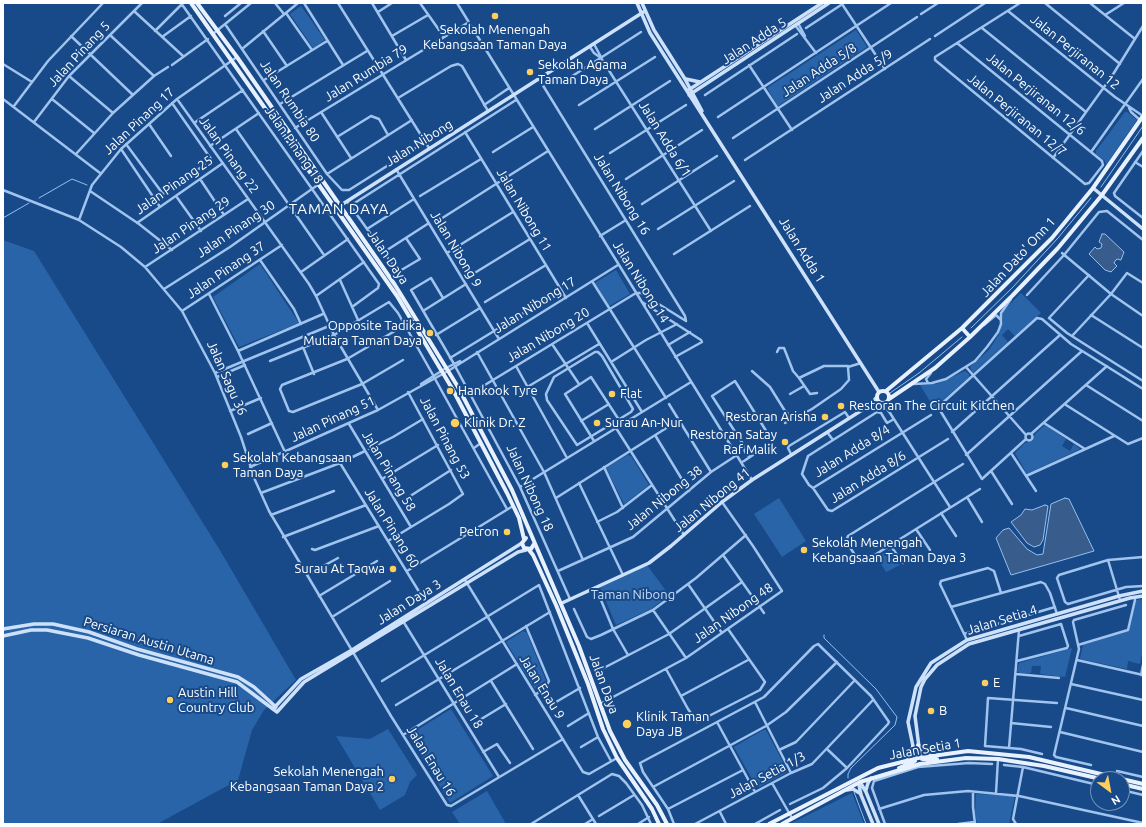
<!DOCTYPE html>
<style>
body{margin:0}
#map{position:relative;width:1146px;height:827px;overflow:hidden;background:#184a8a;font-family:Ubuntu,sans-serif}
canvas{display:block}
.frame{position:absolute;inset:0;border:4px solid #fff;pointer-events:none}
.north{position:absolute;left:1090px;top:771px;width:40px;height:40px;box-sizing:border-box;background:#184a8a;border:1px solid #7492b9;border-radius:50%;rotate:148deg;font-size:11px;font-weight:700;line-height:16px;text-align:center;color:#fff}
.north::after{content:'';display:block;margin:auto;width:14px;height:18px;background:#ffcf5d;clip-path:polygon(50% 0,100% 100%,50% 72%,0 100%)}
</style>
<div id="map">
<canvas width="1146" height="827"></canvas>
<div class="frame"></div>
<div class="north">N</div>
</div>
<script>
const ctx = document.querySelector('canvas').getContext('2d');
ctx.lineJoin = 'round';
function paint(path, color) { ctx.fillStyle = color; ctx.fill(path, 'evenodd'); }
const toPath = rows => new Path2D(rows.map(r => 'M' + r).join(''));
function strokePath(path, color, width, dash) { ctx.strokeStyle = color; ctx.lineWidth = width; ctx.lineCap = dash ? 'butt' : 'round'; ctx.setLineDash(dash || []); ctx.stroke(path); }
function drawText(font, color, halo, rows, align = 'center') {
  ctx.font = font + ' Ubuntu,sans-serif'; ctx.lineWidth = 4; ctx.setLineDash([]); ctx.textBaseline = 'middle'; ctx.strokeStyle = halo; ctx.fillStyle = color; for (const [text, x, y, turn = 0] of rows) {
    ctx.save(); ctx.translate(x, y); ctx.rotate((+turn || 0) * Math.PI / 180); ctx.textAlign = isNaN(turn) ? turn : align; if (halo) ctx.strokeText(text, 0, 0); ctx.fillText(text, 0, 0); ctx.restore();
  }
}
const green = toPath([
 [301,6,325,40,313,48,290,14],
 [856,30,867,47,778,106,767,88],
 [1125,112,1127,112,1137,120,1106,165,1105,161,1096,154,1096,151],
 [3,240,34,251,221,552,296,680,264,710,252,730,238,780,157,824,3,824],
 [260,264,299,323,239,347,213,297],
 [616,270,630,294,609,306,595,283],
 [1021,293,1041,313,1015,336,1008,329,1002,335,1008,342,973,373,970,367,989,350,999,334,1003,320,1002,312],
 [965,371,969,374,969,377,934,408,920,385,936,384],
 [1045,425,1066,439,1062,446,1070,451,1074,444,1080,449,1027,474,1015,453,1025,443,1032,441,1035,434],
 [627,455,631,456,649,485,624,504,606,468],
 [779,498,806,541,782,557,754,514],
 [890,549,900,565,886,572,877,557],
 [647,565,669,595,651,609,616,625,600,587],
 [1143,599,1143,650,1140,664,1128,661,1127,669,1080,659,1083,645,1128,631,1136,600],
 [523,631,527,633,546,681,545,684,535,689,506,642],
 [1072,648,1065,677,1040,674,1041,666,1032,666,1031,673,1020,673,1017,671,1019,663],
 [451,709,493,776,450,803,409,735],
 [388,729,417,775,410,782,405,795,380,810,336,736,370,739],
 [763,730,766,730,787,770,786,773,759,787,756,786,734,747],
 [487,791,506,824,460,824,452,812],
 [852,793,864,824,790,824],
 [976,794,1015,796,1009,824,977,824,975,812]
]);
const water = toPath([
 [1102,234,1105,234,1124,252,1121,260,1117,259,1115,261,1114,263,1117,266,1111,272,1105,270,1089,254,1095,247,1097,249,1101,248,1102,244,1099,242,1102,234],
 [1065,498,1069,499,1094,551,1011,575,996,538,1003,530,1009,528,1027,549,1037,555,1043,554,1051,504,1065,498],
 [1045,505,1048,506,1043,540,1040,545,1034,547,1027,543,1011,522,1021,515,1025,509,1032,510,1045,505]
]);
const stream = toPath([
 [1101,187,1143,126],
 [39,198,72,179,87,185],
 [3,218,29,203],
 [971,328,1013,287,1058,238,1091,198],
 [890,393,919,373,962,337],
 [824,635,824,638,876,689,897,717,895,725,851,768,848,774,848,778],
 [854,792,866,824]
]);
const street = toPath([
 [181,3,379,284,378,288,352,307],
 [275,3,284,14],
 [304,3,343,65],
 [338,3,429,148],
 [372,3,406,60],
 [420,3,444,37],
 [457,3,752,480],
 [1045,3,1120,64],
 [1090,3,1135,39],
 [842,4,885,69],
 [134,11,183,56],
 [1008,11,1115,97,1143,116],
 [378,12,392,3],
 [286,13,312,50],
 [921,14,938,3],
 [1105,15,1124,3],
 [225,16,241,3],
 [798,23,805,36],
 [225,24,327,174,342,190,349,190,425,142],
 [795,25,816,53],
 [806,28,844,3],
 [982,28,1086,112],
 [155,31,182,4],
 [263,31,287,66],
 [214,33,251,3],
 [110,35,154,76],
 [71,36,133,95],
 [392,36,428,15],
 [935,36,985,3],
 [162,37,191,16],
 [957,43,1102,161,1103,165,1089,183,1085,184,935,60,935,57,1020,3],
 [594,44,601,57],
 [590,47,594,53,601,58,711,231],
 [242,49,298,3],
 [3,64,32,82],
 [172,65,208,39],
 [749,65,792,130],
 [69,76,113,113],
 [539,79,646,253,685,316,686,321],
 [264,80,327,41],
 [563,82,641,32],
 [705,95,797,34],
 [398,98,451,66,458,64,462,66,488,111],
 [3,99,100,173],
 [52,99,94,133],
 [177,99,309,284,316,296,334,335,378,410],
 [280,104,367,51],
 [484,105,509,88],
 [579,105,655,57],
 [14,106,48,61,103,3],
 [1129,108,1131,112,1140,120],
 [321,112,351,158],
 [718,117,891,3],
 [34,122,69,76,142,3],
 [194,123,243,90],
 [149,124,171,156],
 [295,128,469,22],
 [236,129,324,255],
 [595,129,670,81],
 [465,132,566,298],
 [337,137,371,116,379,119,388,135],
 [733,138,917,17],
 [126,144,163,194,210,161,211,159,172,103],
 [210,146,259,113],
 [121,149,160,207],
 [1143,151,1114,193,1115,196,1143,218],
 [493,152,533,127],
 [1091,152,1143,79],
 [610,153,686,105],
 [76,154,113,113,154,76,168,67],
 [1053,158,1112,76,1143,26],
 [745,160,930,39],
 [1135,162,1143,167],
 [396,169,499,339],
 [327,174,412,120],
 [200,179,224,215],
 [626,179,702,130],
 [3,190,79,220,121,247,145,267,182,311,215,373,241,437,255,480,269,511,391,716,447,805,451,806,563,739],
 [90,191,139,224,172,250],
 [176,196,201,231],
 [420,196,481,159],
 [347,201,398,272,420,259,406,238],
 [642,204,717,156],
 [350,206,516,100],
 [79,220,92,185,121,149,177,99,237,57],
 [436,222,548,151],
 [137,223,223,163],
 [367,229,414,199],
 [658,229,734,181],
 [600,236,626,220],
 [384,252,429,223],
 [447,253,513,212],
 [1062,253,1111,294,1143,316],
 [674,254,750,206],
 [260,260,294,309,301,324],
 [145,267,248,199],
 [301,272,348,239],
 [1089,275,1049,318,1067,333,1143,381],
 [468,277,530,239],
 [340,280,358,320],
 [592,281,666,398],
 [164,289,230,247,319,184],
 [209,294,238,351,285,452],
 [1027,295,1064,255,1099,212,1107,211,1143,240],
 [316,296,364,262],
 [443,298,431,278,411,290,454,364],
 [485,302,546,265],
 [642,302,701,340,702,342,675,357],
 [182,311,282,245],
 [423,311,466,284],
 [1091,315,1143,348],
 [587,323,642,412],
 [984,325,996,315,1001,320],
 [436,335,480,308],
 [1072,336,1111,294,1127,273,1143,283],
 [552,344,579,384],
 [668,345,690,332],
 [303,347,314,374],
 [238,351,323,314],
 [477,352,544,472,583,560],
 [595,352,598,352,602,356,633,409,631,412,577,445,547,400,546,394,554,377,595,352],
 [777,352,779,348,784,348,793,371,799,378],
 [450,358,561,290],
 [403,360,362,384,293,412,289,411,280,389,282,385,347,359,412,321],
 [270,361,334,335,389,302,398,313,433,375],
 [611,362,646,340,677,324],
 [455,366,520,487,570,599],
 [516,366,567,458],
 [966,367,1026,435],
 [752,371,770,387,785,411,793,419],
 [215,373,329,326],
 [217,377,245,365],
 [434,377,507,509],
 [928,383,926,379,931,373],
 [421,384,446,368,460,361],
 [914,384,932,383,946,379,975,361,987,347,998,332,1001,324,1001,313,1011,299],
 [1086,385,1143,421],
 [529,386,599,344],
 [817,393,810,394,799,378,824,366,848,366],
 [470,394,636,293,641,293,686,321],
 [790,394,804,386],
 [888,401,889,410],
 [882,403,890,413,950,507],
 [669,404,711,472],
 [1066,405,1128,444,1143,438],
 [230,411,261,398],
 [894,419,887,423,881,413,877,412,808,456,802,474,809,485,813,488,828,510,832,511,948,439],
 [581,421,609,404],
 [785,423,812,409,841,389,849,380,848,367,861,363],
 [1044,423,1085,449],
 [349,424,411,527],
 [616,428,684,535],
 [827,432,833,440],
 [952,432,1060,335],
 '1025.5 437a3.5 3.5 0 1 1 7 0a3.5 3.5 0 1 1-7 0Z',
 [248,434,272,423],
 [1031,434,1107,366],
 [655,435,689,491],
 [1026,439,982,479,938,407,1037,318,1042,319,1071,344,1143,389],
 [594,441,565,394,591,377,619,420],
 [474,448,481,443],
 [369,449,393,437,423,419],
 [1011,453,1036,491],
 [791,454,788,448,789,446,845,412,849,418],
 [966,455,1082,351],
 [742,462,744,461,750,457,773,442,735,381,712,396,743,444,745,452,750,457],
 [340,463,426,603],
 [963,464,848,536,846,541,858,560,861,562,865,561,980,489],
 [250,467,378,410,448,371,618,265],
 [604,467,623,508],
 [991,471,1012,504],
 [1026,476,1114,436],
 [382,479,438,445],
 [579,483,623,575],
 [520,487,691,382],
 [813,488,931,415],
 [261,493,340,463,365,451],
 [967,497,982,522],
 [556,498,679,420],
 [404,500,451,470],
 [941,513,956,536],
 [271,515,334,491],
 [597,522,617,512,652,485],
 [916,529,930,550],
 [283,537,366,505],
 [388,541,449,504,463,494,408,392],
 [890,545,903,563],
 [312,549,315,550,379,526],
 [723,555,764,613],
 [1143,557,1108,560,1059,575,1057,578,1065,602,1068,604,1126,587,1143,586],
 [1108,560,1120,600],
 [407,571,513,506],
 [558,571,633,537,711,472,737,455],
 [307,575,338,558],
 [465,580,583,772,589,774,617,758],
 [688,584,722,633],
 [596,588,613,629,628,655],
 [319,596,377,561],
 [951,607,1041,582,1045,584,1050,593,1057,614],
 [574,609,587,637,591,639,601,635,653,610,696,578,746,535],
 [653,610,686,658],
 [332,617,390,581],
 [403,621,499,777],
 [526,626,549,681,546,687,535,695],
 [964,634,1055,607],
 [967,640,940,584,941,581,988,568,994,571,1001,593],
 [1078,645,1128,630,1135,600],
 [1077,660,1143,675],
 [1017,661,1067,648,1068,646,1061,624,1019,636],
 [666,669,688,709,697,722,760,690,765,682,728,629],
 [596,672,669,634,742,582],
 [1016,674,1059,678],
 [1141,675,1143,665],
 [382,681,539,585,598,737,611,761],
 [491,681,533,749],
 [1071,684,1143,700],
 [681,696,748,660],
 [556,702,580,688],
 [755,702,791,773],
 [600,704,686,658,782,591,753,546,722,502],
 [396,705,550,612],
 [1066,708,1143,726],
 [478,721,506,704],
 [717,722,755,792],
 [1011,723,1051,727],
 [568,726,589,713],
 [1060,732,1143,752],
 [403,735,517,664],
 [581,747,598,737],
 [1009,748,1019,630],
 [827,749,847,768],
 [779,750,796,742,855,680],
 [483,752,497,744,510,763],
 [1042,754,1021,749,985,746,988,698,1057,703],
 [1004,765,1023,767,1098,785],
 [1091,765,1056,757,1054,755,1079,649,1073,622,1074,620,1126,605],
 [1117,771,1143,777],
 [772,783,792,818],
 [653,787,766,726,786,712,837,662],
 [1122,790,1143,795],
 [973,792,973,807,975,824],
 [996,793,998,759],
 [578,795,596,824],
 [668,809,743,770],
 [879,809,924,795,968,791,1019,796,1143,823],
 [720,812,726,824],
 [599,816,634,795],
 [531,824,612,774,619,776,626,783,642,805,651,824],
 [585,824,593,819],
 [638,824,649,817],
 [674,824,668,809,643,772,640,763,764,697,814,646,818,644,871,696,889,722,888,724,847,768,823,788,790,804],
 [695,824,791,773,812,764,873,700],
 [755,824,780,810],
 [885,824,872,788,874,781,918,767,969,763,992,764],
 [958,824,974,822],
 [1016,824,1013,819,1023,767]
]);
const secondary = toPath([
 [637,3,650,33,879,392],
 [642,3,654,30,685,79,702,111],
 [686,79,700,82],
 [687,91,822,3],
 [689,95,829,3],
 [1093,188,1143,229],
 [338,207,645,11],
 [562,603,649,563,671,546,722,502,752,480,870,405,877,397],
 [3,629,34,624,53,624,89,632,137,649,238,677,254,687,276,707],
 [3,636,31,630,47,630,88,638,139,655,237,682,277,712,304,682,518,552,526,550],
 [273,709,301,679,352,650,522,543],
 [918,758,915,756,908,722,916,687,931,663,967,640,1119,596,1143,591],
 [918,758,920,755,915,716,921,687,925,679,937,665,969,644,1130,598,1143,596],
 [860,782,866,792,879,824],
 [860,782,859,785,861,795,873,824],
 [847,790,853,789,861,794],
 [866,790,868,783,871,778]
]);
const primary = toPath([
 [191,3,397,296,453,390,507,493,519,518,524,539],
 [197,3,237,57,395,285,458,387,512,490,579,646,610,731,625,760,657,805,667,824],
 [962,328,970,337],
 '877 397a6 6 0 1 1 12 0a6 6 0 1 1-12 0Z',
 [886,391,962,328,1052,238,1093,188,1143,116],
 [889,399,935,368,970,337,1012,296,1058,248,1102,195,1143,138],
 [526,538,522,543,524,548,531,549,534,544],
 [529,550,533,555,556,605,588,684,603,729,617,758,652,809,659,824],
 [918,745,930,756],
 [922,759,937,759],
 [907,760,913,747],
 [899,768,915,761],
 [1122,784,1143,789],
 [769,824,878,768,918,758,968,751,1029,757,1143,784],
 [782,824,860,782,920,764,966,758,998,759,1044,766,1101,779]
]);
const markers = [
 [495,16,4,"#ffcf5d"],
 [530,72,4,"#ffcf5d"],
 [430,333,4,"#ffcf5d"],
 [450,391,4,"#ffcf5d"],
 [612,394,4,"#ffcf5d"],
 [841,406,4,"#ffcf5d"],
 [825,417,4,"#ffcf5d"],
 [455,423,5,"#ffcf5d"],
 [597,423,4,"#ffcf5d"],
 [785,442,4,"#ffcf5d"],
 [225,465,4,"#ffcf5d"],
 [507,532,4,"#ffcf5d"],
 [804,550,4,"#ffcf5d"],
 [393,569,4,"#ffcf5d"],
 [985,683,4,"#ffcf5d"],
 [170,700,4,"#ffcf5d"],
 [931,711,4,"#ffcf5d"],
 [627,724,5,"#ffcf5d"],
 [392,779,4,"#ffcf5d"]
];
const poiNames = [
 ["Sekolah Menengah",495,30,"center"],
 ["Kebangsaan Taman Daya",495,45,"center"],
 ["Sekolah Agama",538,65],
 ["Taman Daya",538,80],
 ["Opposite Tadika",422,326,"right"],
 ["Mutiara Taman Daya",422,341,"right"],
 ["Hankook Tyre",458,391],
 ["Flat",620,394],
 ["Restoran The Circuit Kitchen",849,406],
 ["Restoran Arisha",817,417,"right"],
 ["Klinik Dr. Z",464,423],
 ["Surau An-Nur",605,423],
 ["Restoran Satay",777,435,"right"],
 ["Raf Malik",777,450,"right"],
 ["Sekolah Kebangsaan",233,458],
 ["Taman Daya",233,473],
 ["Petron",499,532,"right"],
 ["Sekolah Menengah",812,543],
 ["Kebangsaan Taman Daya 3",812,558],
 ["Surau At Taqwa",385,569,"right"],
 ["E",993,683],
 ["Austin Hill",178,693],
 ["Country Club",178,708],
 ["B",939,711],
 ["Klinik Taman",636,717],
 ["Daya JB",636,732],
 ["Sekolah Menengah",384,772,"right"],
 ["Kebangsaan Taman Daya 2",384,787,"right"]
];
const streetNames = [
 ["Jalan Adda 5",754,41,-33],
 ["Jalan Perjiranan 12",1075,52,39],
 ["Jalan Pinang 5",79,54,-47],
 ["Jalan Adda 5/8",819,70,-33],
 ["Jalan Rumbia 79",366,73,-32],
 ["Jalan Adda 5/9",855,76,-33],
 ["Jalan Perjiranan 12/6",1036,94,39],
 ["Jalan Rumbia 80",290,101,56],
 ["Jalan Perjiranan 12/7",1017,115,39],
 ["Jalan Pinang 17",139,121,-43],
 ["Jalan Adda 6/1",665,139,58],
 ["Jalan Nibong",419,143,-32],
 ["Jalan Pinang 18",294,145,55],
 ["Jalan Pinang 22",229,155,54],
 ["Jalan Pinang 25",174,185,-35],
 ["Jalan Nibong 16",622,194,58],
 ["Jalan Nibong 11",524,210,59],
 ["Jalan Pinang 29",191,225,-34],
 ["Jalan Pinang 30",236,229,-34],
 ["Jalan Nibong 9",456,249,59],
 ["Jalan Adda 1",802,250,58],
 ["Jalan Daya",388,257,56],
 ["Jalan Dato' Onn 1",1018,257,-47],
 ["Jalan Pinang 37",226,270,-34],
 ["Jalan Nibong 14",641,282,58],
 ["Jalan Nibong 17",535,305,-32],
 ["Jalan Nibong 20",548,335,-31],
 ["Jalan Sagu 36",227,378,66],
 ["Jalan Pinang 51",333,419,-25],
 ["Jalan Pinang 53",445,438,62],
 ["Jalan Adda 8/4",852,451,-32],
 ["Jalan Pinang 58",389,471,59],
 ["Jalan Adda 8/6",868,477,-32],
 ["Jalan Nibong 18",530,488,65],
 ["Jalan Nibong 38",664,498,-39],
 ["Jalan Nibong 41",712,500,-39],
 ["Jalan Pinang 60",392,528,58],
 ["Jalan Daya 3",409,602,-32],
 ["Jalan Nibong 48",733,613,-35],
 ["Jalan Setia 4",1002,620,-17],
 ["Persiaran Austin Utama",149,641,17],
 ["Jalan Daya",604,684,70],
 ["Jalan Enau 9",542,687,58],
 ["Jalan Enau 18",459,693,59],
 ["Jalan Setia 1",925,749,-10],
 ["Jalan Enau 16",431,761,58],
 ["Jalan Setia 1/3",767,775,-28]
];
const parkNames = [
 ["Taman Nibong",633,595]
];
const quarterNames = [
 ["TAMAN DAYA",339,209]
];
paint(green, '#2a64a8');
paint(water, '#385d8c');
strokePath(water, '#93bff1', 1);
strokePath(stream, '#93bff1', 1);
strokePath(street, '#a0c4ee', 2.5);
strokePath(secondary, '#cde1fa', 3.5);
strokePath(primary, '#e7f1ff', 4);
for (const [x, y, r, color] of markers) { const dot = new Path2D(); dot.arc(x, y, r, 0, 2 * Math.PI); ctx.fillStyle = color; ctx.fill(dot); strokePath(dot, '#184a8a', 1.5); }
drawText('13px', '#fff', '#184a8a', poiNames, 'left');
drawText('13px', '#fff', '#184a8a', streetNames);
drawText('13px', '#c6defa', '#184a8a', parkNames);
ctx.letterSpacing = '1px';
drawText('15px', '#fff', '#184a8a', quarterNames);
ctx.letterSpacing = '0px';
</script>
